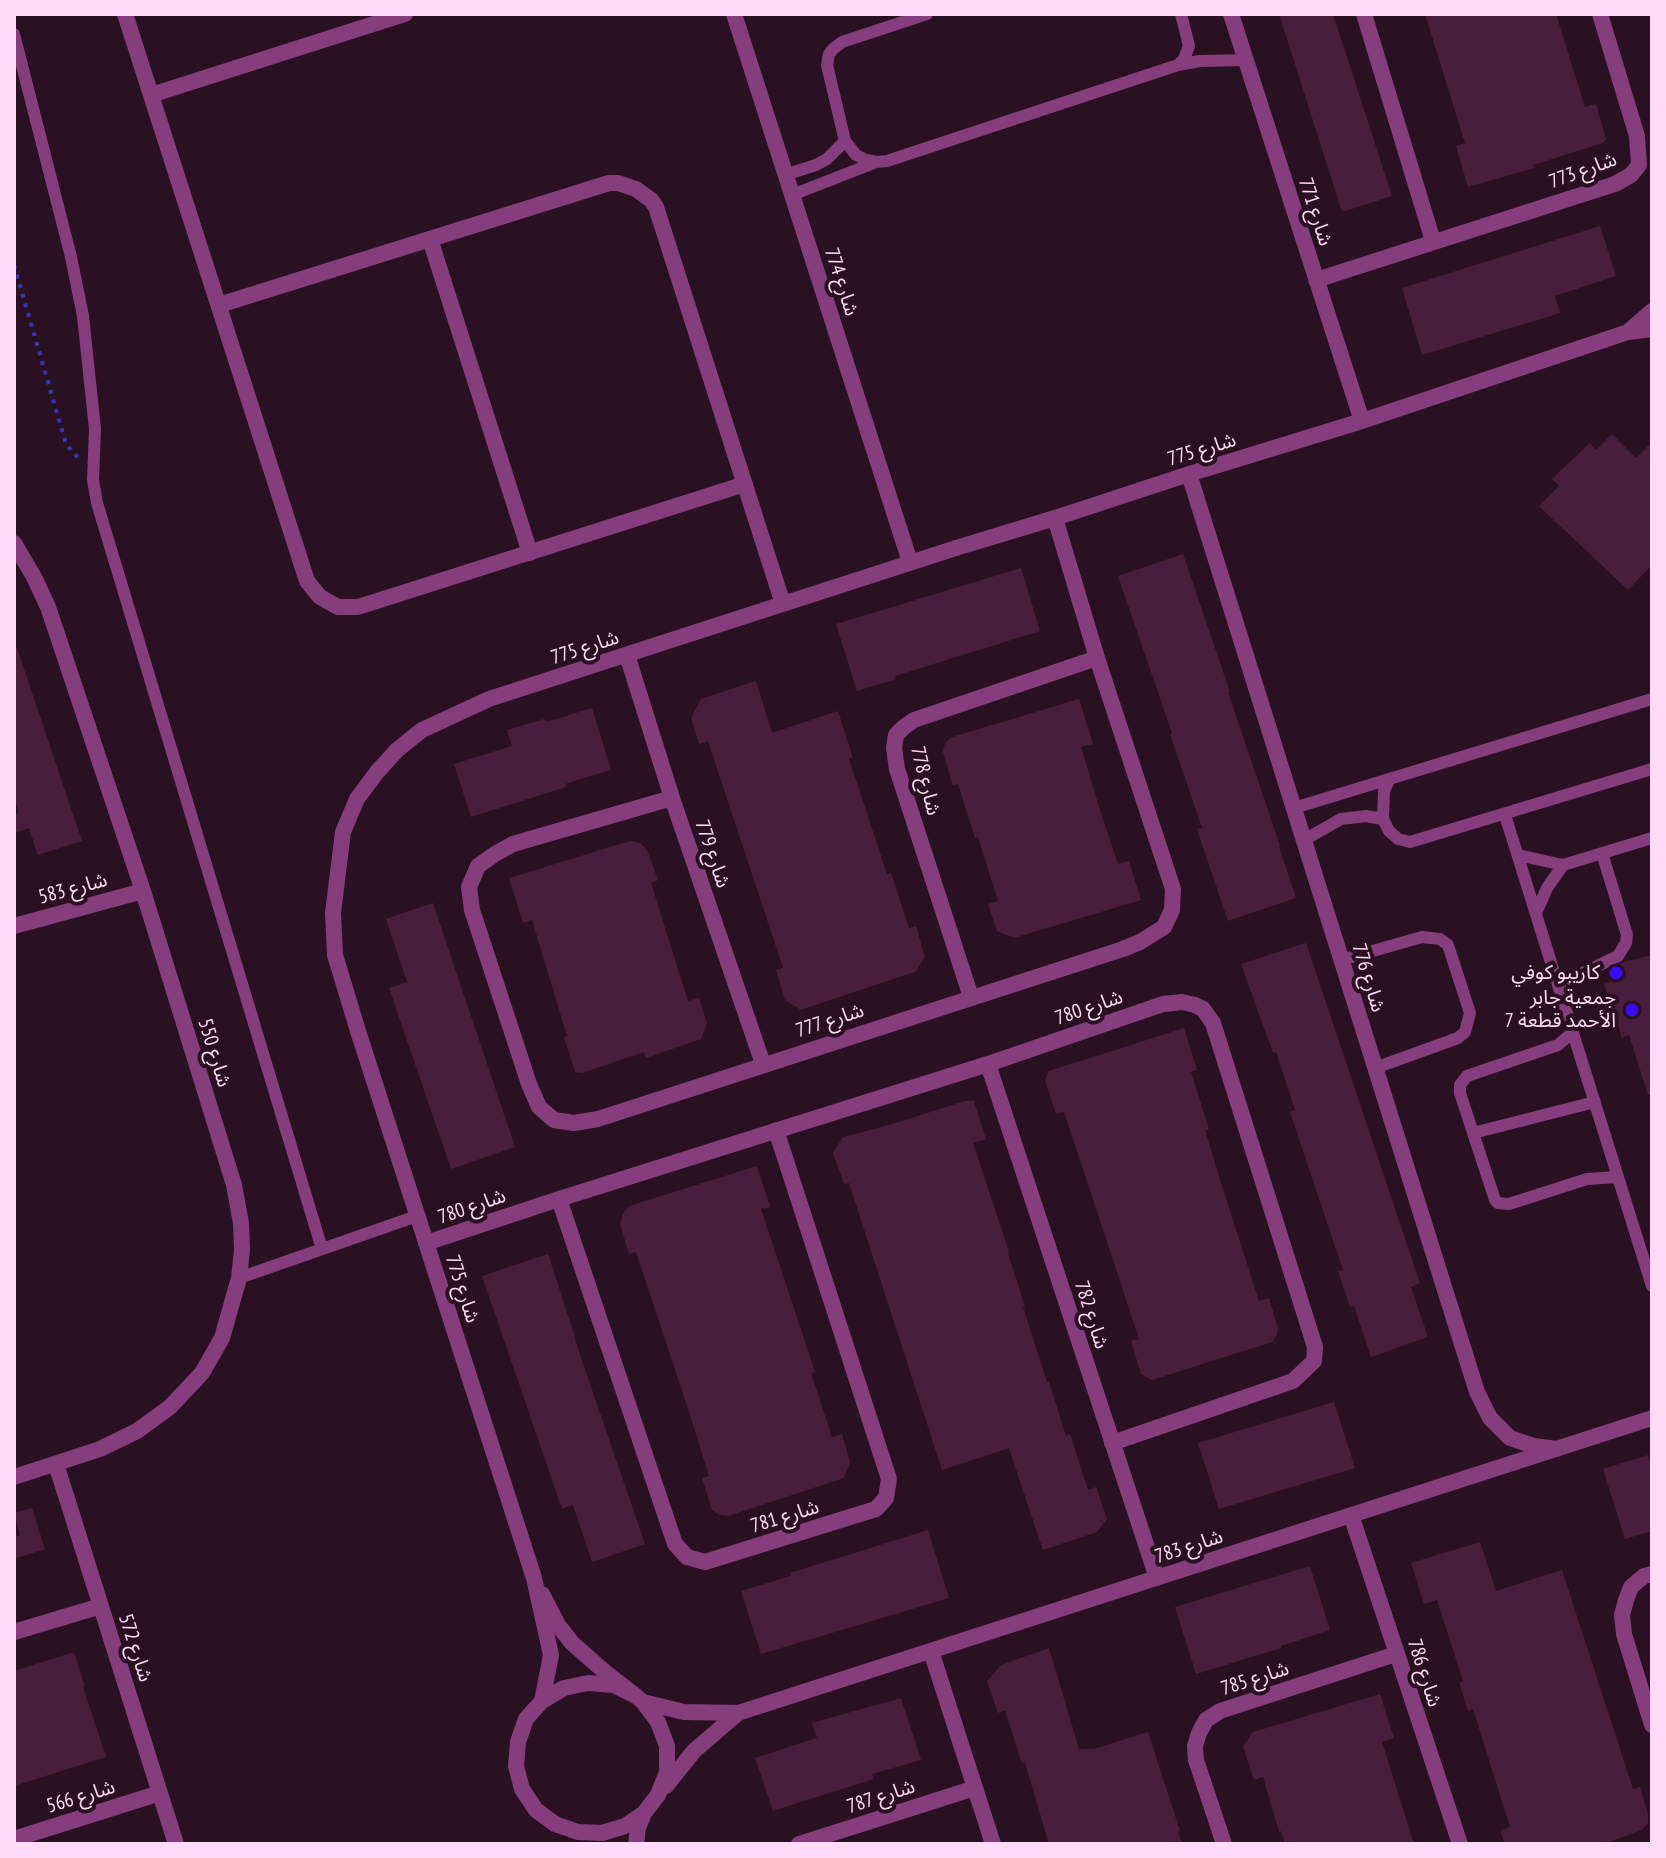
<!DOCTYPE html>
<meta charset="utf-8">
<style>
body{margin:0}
#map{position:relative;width:1666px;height:1858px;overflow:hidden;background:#291122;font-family:"PT Sans Narrow",sans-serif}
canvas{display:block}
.frame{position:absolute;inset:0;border:16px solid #fedaf6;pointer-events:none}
</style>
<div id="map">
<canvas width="1666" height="1858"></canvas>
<div class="frame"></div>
</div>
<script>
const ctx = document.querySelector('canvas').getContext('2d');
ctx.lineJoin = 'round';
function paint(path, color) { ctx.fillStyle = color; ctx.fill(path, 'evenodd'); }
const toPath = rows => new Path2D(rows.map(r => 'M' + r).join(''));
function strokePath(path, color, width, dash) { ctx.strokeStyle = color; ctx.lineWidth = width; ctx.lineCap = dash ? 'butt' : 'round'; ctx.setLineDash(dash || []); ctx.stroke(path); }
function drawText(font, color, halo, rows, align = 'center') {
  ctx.font = font + ' "PT Sans Narrow","Noto Sans Arabic",sans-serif'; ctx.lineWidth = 8; ctx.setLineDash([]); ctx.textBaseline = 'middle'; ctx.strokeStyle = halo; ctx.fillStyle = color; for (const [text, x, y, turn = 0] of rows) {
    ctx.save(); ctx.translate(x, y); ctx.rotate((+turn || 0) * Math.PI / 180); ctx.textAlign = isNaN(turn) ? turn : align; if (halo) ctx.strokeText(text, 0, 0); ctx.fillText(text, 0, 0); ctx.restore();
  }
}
const building = toPath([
 [1279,14,1333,14,1392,196,1342,212],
 [1425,14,1556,14,1585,107,1596,104,1606,139,1603,143,1533,165,1534,168,1468,187,1456,146,1465,143],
 [1600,226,1616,276,1555,296,1560,313,1422,355,1402,288],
 [1612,434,1636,458,1652,442,1652,565,1628,590,1539,506,1559,486,1552,479,1590,443,1596,450],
 [1183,554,1230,692,1228,692,1280,846,1279,847,1296,898,1228,921,1197,829,1202,828,1170,734,1172,733,1118,576],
 [1021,568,1040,631,895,676,896,679,857,691,836,624],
 [17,648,82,841,38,855,29,828,14,833,14,815,19,813,14,798,14,649],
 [756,681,772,733,838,711,853,758,849,759,887,874,891,873,909,928,916,926,925,957,915,972,801,1010,785,1000,776,970,783,968,708,741,699,744,691,718,701,699],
 [1079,699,1093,744,1081,747,1101,813,1118,864,1129,861,1141,900,1014,938,997,931,988,904,998,901,978,837,975,838,958,784,953,786,943,752,945,743,952,737],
 [592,708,611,770,565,784,566,787,471,817,454,764,512,746,507,730,544,719,546,722],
 [630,841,640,843,647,850,658,880,651,883,688,1001,699,998,707,1023,701,1039,646,1058,644,1052,582,1073,575,1072,564,1037,567,1036,532,920,523,923,509,878],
 [433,903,515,1147,451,1169,389,988,407,982,386,919],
 [1306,943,1420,1283,1411,1287,1428,1337,1371,1357,1354,1306,1350,1307,1338,1271,1343,1270,1290,1112,1295,1110,1276,1052,1273,1053,1241,964],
 [1652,955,1652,1094,1648,1095,1629,1035,1622,1038,1604,984,1611,982,1607,971,1624,962],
 [1184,1028,1197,1070,1191,1072,1209,1129,1205,1130,1221,1183,1259,1301,1269,1298,1278,1328,1277,1335,1272,1342,1152,1380,1141,1374,1131,1341,1139,1339,1118,1275,1064,1112,1056,1114,1045,1080,1049,1071],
 [965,1101,974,1101,986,1139,973,1143,1009,1252,1008,1253,1025,1307,1023,1307,1047,1382,1049,1382,1066,1436,1070,1434,1088,1490,1096,1487,1107,1519,1097,1532,1043,1550,1009,1448,942,1470,849,1183,844,1184,833,1153,843,1137,889,1125],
 [757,1166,770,1207,761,1209,815,1372,811,1373,832,1437,842,1434,850,1462,844,1478,728,1516,719,1515,712,1510,702,1478,709,1476,689,1412,636,1252,629,1254,620,1224,623,1214,629,1206],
 [548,1254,576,1340,575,1340,645,1544,592,1562,573,1505,562,1509,482,1276],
 [1334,1402,1355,1468,1219,1509,1198,1443],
 [1648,1455,1652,1469,1652,1531,1625,1539,1603,1469],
 [32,1508,45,1549,14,1559,14,1537,20,1535,14,1513],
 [928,1530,949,1598,761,1654,741,1591,791,1576,790,1573],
 [1480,1542,1496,1591,1562,1570,1633,1789,1640,1787,1648,1814,1648,1823,1642,1830,1603,1844,1505,1844,1500,1830,1510,1827,1473,1709,1468,1711,1459,1682,1463,1681,1437,1600,1424,1604,1411,1563],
 [1310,1566,1330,1630,1281,1646,1281,1648,1196,1674,1175,1607],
 [1049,1648,1079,1749,1094,1749,1148,1732,1180,1831,1178,1831,1182,1844,1049,1844,1025,1763,1022,1764,1005,1710,998,1713,987,1681,1001,1665],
 [74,1652,85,1687,83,1687,106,1757,14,1786,14,1671],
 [1380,1694,1394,1738,1382,1742,1414,1844,1285,1844,1281,1831,1279,1832,1263,1777,1254,1780,1243,1746,1253,1732],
 [901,1698,921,1760,872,1774,873,1779,773,1811,755,1758,817,1738,812,1723]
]);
const path = toPath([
 [14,265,66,444,79,459]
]);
const lane = toPath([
 [927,14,842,42,833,49,829,54,827,65,845,141,856,155,866,160,876,162,887,161,1178,65,1184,59,1189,46,1181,14],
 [14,34,71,257,83,316,95,429,93,480,97,503,322,1249],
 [1178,65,1200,61,1246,60],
 [785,175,816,165,827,159,845,141],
 [792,195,874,163],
 [1389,780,1384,791,1383,819,1389,831,1398,839,1410,842,1652,769],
 [1294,808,1652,699],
 [1505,815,1652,1286],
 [1304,840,1341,819,1366,816,1383,819],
 [1518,855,1563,865,1652,838],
 [1536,913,1547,888,1563,865],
 [1341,960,1422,937,1440,939,1448,945,1470,1013,1465,1032,1458,1038,1375,1068],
 [1558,985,1618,956,1626,943,1627,935,1602,853],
 [1573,1032,1558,1045,1467,1076,1460,1085,1460,1093,1495,1200,1498,1203,1509,1204,1587,1179,1618,1177],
 [1473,1133,1595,1102],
 [239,1278,417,1216]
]);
const street = toPath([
 [125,14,307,581,320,597,338,607,358,607,745,484],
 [734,14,910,562],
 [1231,14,1362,421],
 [1364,14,1433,241],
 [151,95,405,14],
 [430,239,530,553],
 [1316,280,1615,184,1631,175,1639,165,1637,136,1600,14],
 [219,305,609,183,618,183,636,189,651,200,656,207,783,604],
 [1629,331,1652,311],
 [1189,474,1477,1392,1490,1418,1510,1438,1534,1446,1557,1449],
 [14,543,34,577,48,607,143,891,234,1185,241,1223,242,1250,239,1278,222,1338,202,1373,170,1407,137,1431,100,1449,14,1477],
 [627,655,672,798,763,1064],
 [672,798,513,844,495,854,478,866,469,887,472,910,529,1084,539,1107,554,1120,574,1123,598,1119,1123,949,1140,942,1164,927,1172,910,1173,889,1097,658,1055,518],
 [14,926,143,891],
 [971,997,897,769,894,748,896,735,904,727,914,720,1097,658],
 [988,1064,1157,1578],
 [559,1199,675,1544,687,1557,705,1562,876,1509,886,1498,889,1479,776,1130],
 [426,1243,559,1199,988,1064,1163,1004,1182,1002,1195,1005,1203,1009,1213,1023,1315,1347,1314,1361,1293,1381,1112,1443],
 [56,1464,176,1844],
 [1351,1515,1460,1844],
 [1652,1574,1644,1576,1631,1587,1626,1600,1622,1615,1624,1634,1652,1725],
 [542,1594,558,1625,572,1643,605,1672,636,1696,643,1702,658,1722,667,1746,667,1772,658,1795,644,1813,625,1826,602,1833,578,1832,555,1824,536,1810,522,1789,516,1766,518,1742,526,1719,542,1701,564,1688,588,1683,614,1685,636,1696],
 [14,1632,101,1606],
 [931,1651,993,1844],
 [542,1701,551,1655,534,1578,358,1031,335,955,333,913,343,832,357,799,377,772,397,750,422,730,489,699,956,548,1055,518,1189,474,1362,421,1628,332,1652,329],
 [643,1702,684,1712,738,1713,1652,1418],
 [666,1786,694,1751,738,1713],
 [14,1839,160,1793],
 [636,1844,638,1828,644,1813],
 [799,1844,975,1788],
 [1224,1844,1196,1760,1195,1746,1199,1733,1206,1720,1220,1711,1396,1654]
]);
const markers = [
 [1616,973,8,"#390bf8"],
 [1632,1010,8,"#390bf8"]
];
const streetNames = [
 ["شارع 773",1583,171,-20],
 ["شارع 771",1315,212,72],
 ["شارع 774",841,282,72],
 ["شارع 775",1202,450,-17],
 ["شارع 775",585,648,-18],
 ["شارع 778",925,781,76],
 ["شارع 779",712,854,71],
 ["شارع 583",73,889,-15],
 ["شارع 776",1368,978,73],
 ["شارع 780",1089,1008,-19],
 ["شارع 777",830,1021,-18],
 ["شارع 550",214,1053,73],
 ["شارع 780",472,1207,-19],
 ["شارع 775",462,1289,72],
 ["شارع 782",1091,1315,72],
 ["شارع 781",785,1517,-17],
 ["شارع 783",1189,1547,-18],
 ["شارع 572",135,1648,72],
 ["شارع 786",1424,1673,72],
 ["شارع 785",1255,1679,-18],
 ["شارع 566",81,1797,-17],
 ["شارع 787",881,1797,-18]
];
const poiNames = [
 ["كاريبو كوفي",1600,973],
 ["جمعية جابر",1616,998],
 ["الأحمد قطعة 7",1616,1021]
];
paint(building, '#491e3c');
strokePath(path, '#3834b8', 4, [4, 6]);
strokePath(lane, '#863d7d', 12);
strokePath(street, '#863d7d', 16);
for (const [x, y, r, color] of markers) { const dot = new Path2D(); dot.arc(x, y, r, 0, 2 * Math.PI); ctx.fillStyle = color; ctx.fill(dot); strokePath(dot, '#291122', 3); }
drawText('20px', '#fedaf6', '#291122', streetNames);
drawText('20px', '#fedaf6', '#291122', poiNames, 'right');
</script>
